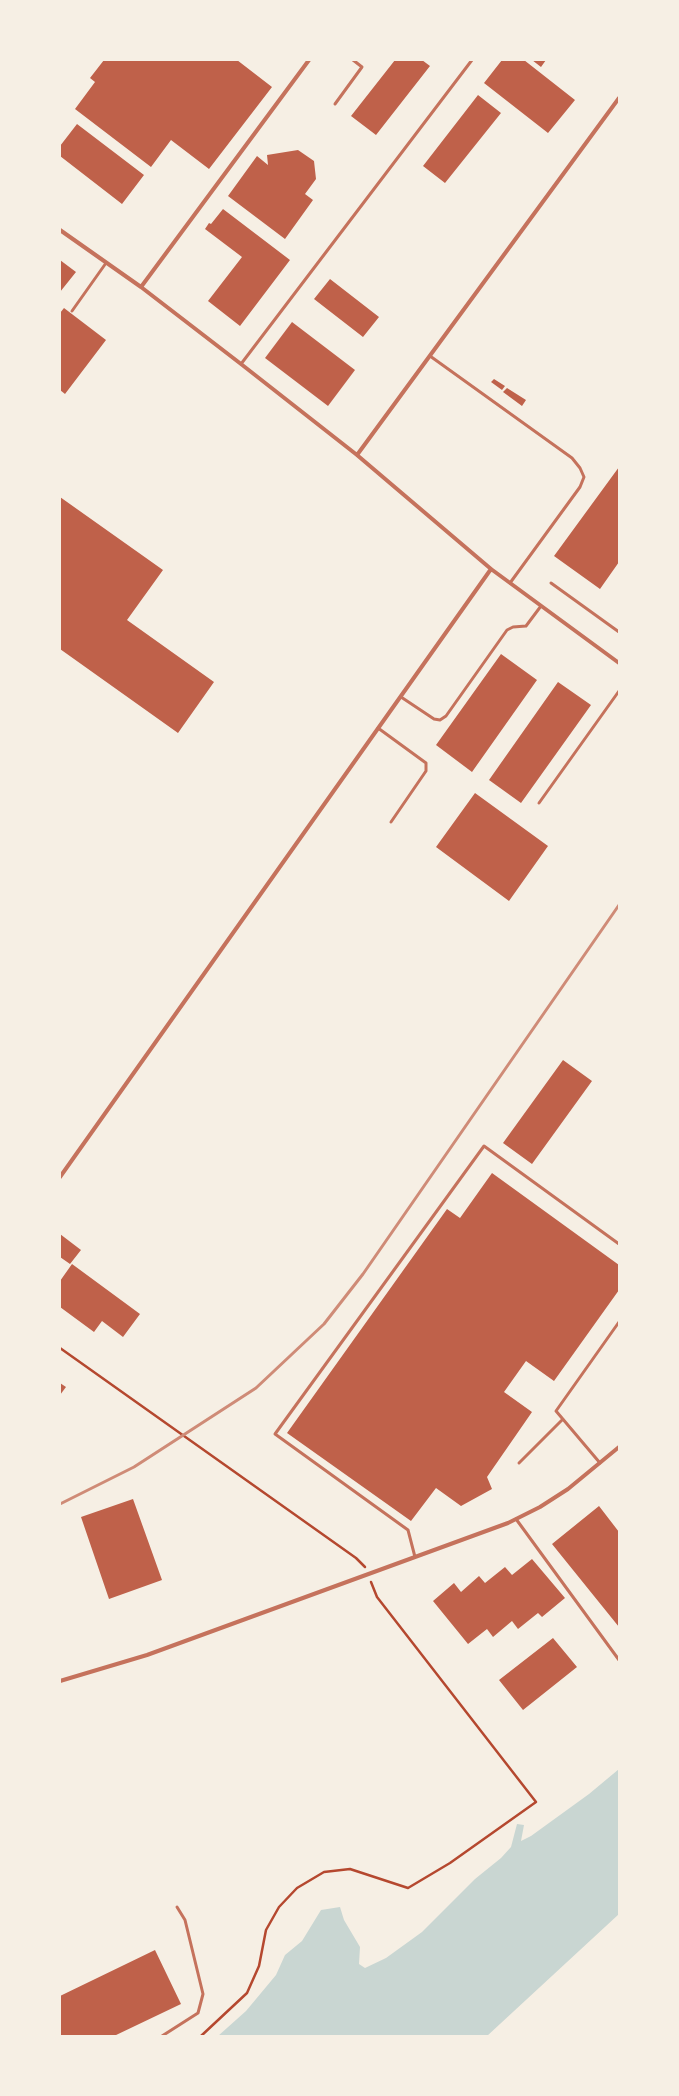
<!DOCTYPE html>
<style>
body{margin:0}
#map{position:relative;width:679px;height:2096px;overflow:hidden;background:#f6efe4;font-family:Helvetica,sans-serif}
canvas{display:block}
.frame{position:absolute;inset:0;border:61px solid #f6efe4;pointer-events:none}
</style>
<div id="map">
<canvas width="679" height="2096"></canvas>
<div class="frame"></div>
</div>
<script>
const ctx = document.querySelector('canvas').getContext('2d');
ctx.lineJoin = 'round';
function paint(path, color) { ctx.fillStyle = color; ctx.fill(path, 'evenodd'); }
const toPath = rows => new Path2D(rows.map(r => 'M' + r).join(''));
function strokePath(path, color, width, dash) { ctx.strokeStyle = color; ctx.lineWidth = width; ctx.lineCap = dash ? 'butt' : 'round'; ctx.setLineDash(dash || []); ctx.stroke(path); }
const water = toPath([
 [619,1769,619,1914,487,2036,218,2036,246,2011,276,1975,285,1955,302,1941,321,1910,340,1907,344,1920,360,1947,359,1964,365,1968,386,1958,422,1932,475,1879,501,1858,511,1847,517,1824,524,1825,521,1841,531,1836,589,1794]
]);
const building = toPath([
 [104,60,237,60,272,87,209,169,171,140,151,167,75,109,95,82,90,78],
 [395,60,422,60,430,66,376,135,351,116],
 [502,60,524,60,575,100,548,133,484,83],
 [532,60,546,60,541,67],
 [478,95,501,113,445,183,423,166],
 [77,124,144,175,122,204,60,156,60,146],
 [298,150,314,161,316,179,305,194,313,200,285,239,228,196,257,156,268,165,267,155],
 [223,209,290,260,240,326,208,301,242,257,205,229,209,223,211,224],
 [60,260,76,272,60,292],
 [330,279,379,317,363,337,314,299],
 [64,308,106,340,65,394,60,390,60,313],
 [292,322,355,370,328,406,265,358],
 [494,379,505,386,502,390,491,382],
 [507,388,526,400,522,406,503,392],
 [619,467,619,562,600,589,554,556],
 [60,497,163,570,127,620,214,682,178,733,60,649],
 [501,654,537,680,472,772,436,745],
 [558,682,591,705,521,803,489,780],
 [475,793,548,846,509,901,436,847],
 [563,1060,592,1081,532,1164,503,1143],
 [492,1173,619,1265,619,1290,554,1381,526,1361,504,1392,532,1412,487,1477,492,1489,461,1506,436,1488,411,1521,287,1433,447,1209,460,1218],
 [60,1234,81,1250,70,1264,60,1257],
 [72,1264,140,1314,123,1337,102,1321,94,1332,60,1307,60,1281],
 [60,1383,66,1387,60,1395],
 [133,1499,162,1580,109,1599,81,1517],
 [599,1506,619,1532,619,1627,552,1544],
 [532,1559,565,1598,542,1617,538,1613,518,1629,512,1621,493,1637,487,1629,468,1644,433,1601,454,1583,461,1592,479,1576,485,1583,505,1567,512,1575],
 [553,1638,577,1667,523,1710,499,1680],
 [155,1950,181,2004,114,2036,60,2036,60,1996]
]);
const path = toPath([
 [60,1348,356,1558,365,1567],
 [201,2036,247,1993,259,1966,266,1930,279,1907,297,1888,324,1872,350,1869,408,1888,450,1863,536,1802,377,1597,371,1582]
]);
const service = toPath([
 [335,104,362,67,353,60],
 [72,311,106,263],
 [430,356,572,458,580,468,584,477,580,487,510,583],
 [241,364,472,60],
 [551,583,619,632],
 [401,697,434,719,440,720,446,716,507,630,513,627,526,626,541,606],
 [378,728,426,763,426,771,391,822],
 [539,803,619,691],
 [519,1463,563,1419],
 [600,1463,556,1411,619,1322],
 [516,1519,619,1660],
 [415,1557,408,1530,275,1434,484,1146,619,1244],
 [162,2036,198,2013,203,1994,185,1920,177,1907]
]);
const minor = toPath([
 [60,230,141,287,241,364,357,455,491,569,619,663],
 [141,287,309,60],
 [357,455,619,98],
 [60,1177,491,569],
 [60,1681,147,1655,508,1523,540,1507,568,1489,619,1447]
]);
const rail = toPath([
 [60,1504,134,1467,256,1388,324,1324,363,1274,619,905]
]);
paint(water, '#c9d6d2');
paint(building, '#bf614a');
strokePath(path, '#b5482f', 2.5);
strokePath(service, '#c5725c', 3);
strokePath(minor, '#c5725c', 4);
strokePath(rail, '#cf8b77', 3);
</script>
